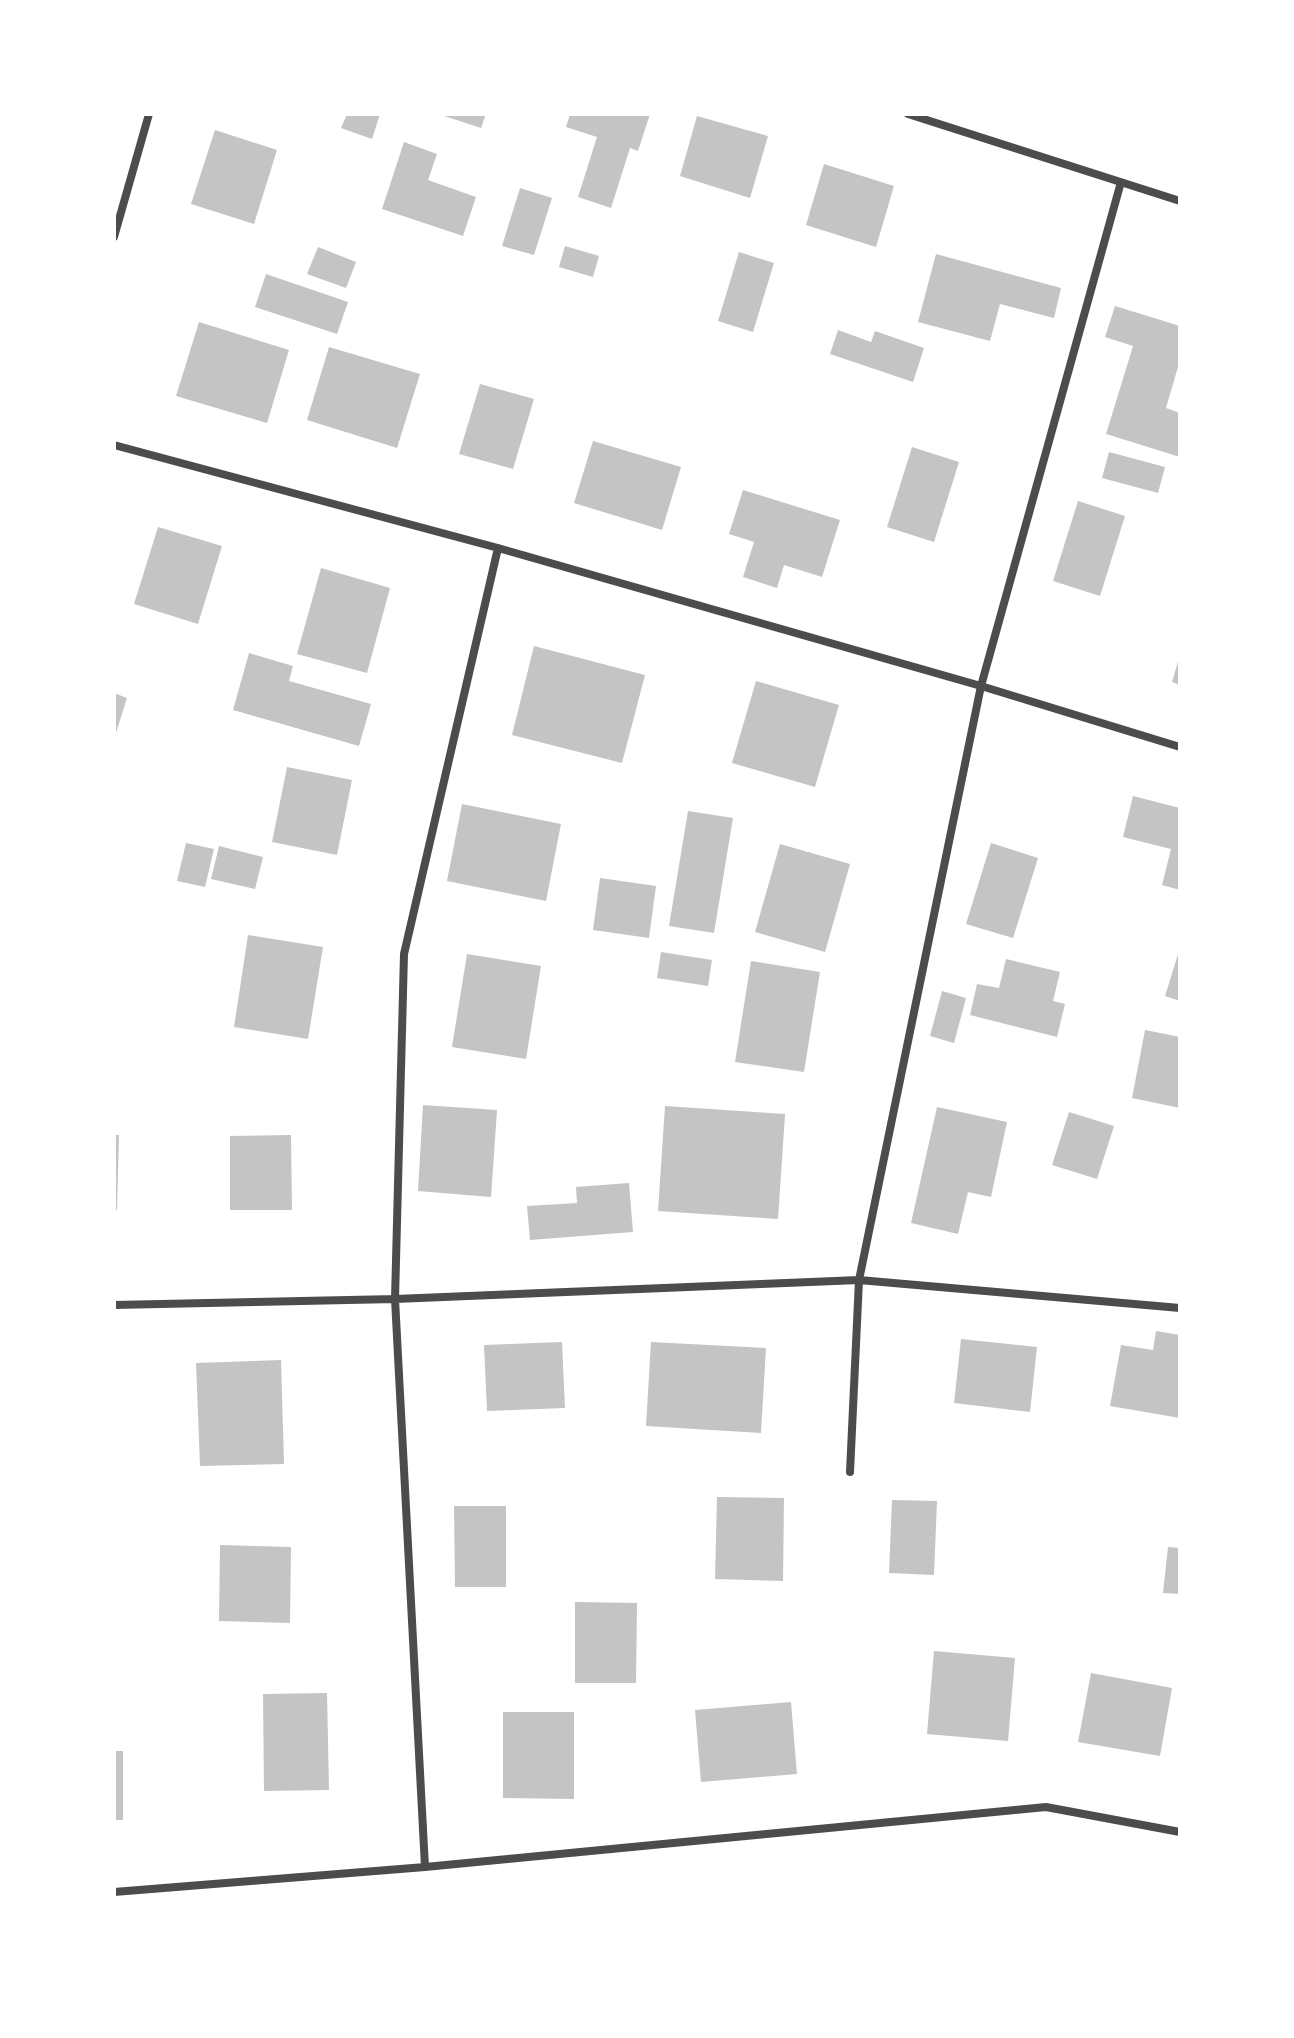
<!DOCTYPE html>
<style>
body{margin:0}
#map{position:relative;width:1294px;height:2038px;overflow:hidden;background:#fff;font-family:Commissioner,sans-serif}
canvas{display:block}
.frame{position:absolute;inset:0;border:116px solid #fff;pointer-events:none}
</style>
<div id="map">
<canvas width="1294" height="2038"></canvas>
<div class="frame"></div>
</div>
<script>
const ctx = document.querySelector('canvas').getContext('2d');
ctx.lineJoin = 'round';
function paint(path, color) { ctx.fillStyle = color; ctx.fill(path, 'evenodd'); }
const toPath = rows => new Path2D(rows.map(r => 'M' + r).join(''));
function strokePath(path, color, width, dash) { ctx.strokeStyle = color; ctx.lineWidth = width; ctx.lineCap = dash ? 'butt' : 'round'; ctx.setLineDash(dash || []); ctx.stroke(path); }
const building = toPath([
 [347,114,380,114,372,139,341,128],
 [438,114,486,114,481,128],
 [570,114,650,114,638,151,630,148,611,208,578,197,597,137,566,127],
 [697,116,768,136,750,198,680,176],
 [215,130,277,150,254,224,191,204],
 [404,142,437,154,428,180,476,197,463,236,382,209],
 [824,164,894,186,876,247,806,225],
 [520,188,552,198,534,255,502,246],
 [565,246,599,256,593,277,559,267],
 [318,247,356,262,346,288,307,274],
 [739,252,774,263,753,332,718,321],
 [936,254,1061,288,1054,318,1000,304,990,341,918,322],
 [266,274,348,302,337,334,255,307],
 [1115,306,1180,326,1180,360,1166,408,1180,413,1180,457,1106,434,1133,346,1105,337],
 [199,322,289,350,267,423,176,396],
 [838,330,871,342,875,331,924,348,913,382,830,354],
 [329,347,420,374,397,448,307,420],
 [480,384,534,399,513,469,459,454],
 [593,441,681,467,662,530,574,503],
 [912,447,959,462,934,542,887,527],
 [1109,452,1165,467,1158,493,1102,478],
 [743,490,840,520,822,577,784,565,777,588,743,577,754,542,729,534],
 [1078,501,1125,516,1100,596,1053,581],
 [158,527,222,546,198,624,134,604],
 [321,568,390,588,367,673,297,654],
 [534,646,645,675,622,763,512,735],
 [249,653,293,666,289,681,371,704,359,746,233,710],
 [1179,658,1180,658,1180,685,1172,682],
 [756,681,839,705,815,787,732,763],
 [114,693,127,698,115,736,114,736],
 [287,767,352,780,337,855,272,842],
 [1133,796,1180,808,1180,890,1162,885,1171,849,1123,837],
 [462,804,561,824,546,901,447,881],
 [688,811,733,818,714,933,669,926],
 [186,843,214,849,205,887,177,881],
 [991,843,1038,858,1013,938,966,924],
 [780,844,850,864,825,952,755,932],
 [219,846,263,857,255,889,211,879],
 [600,878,656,886,649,938,593,930],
 [248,935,323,947,308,1039,234,1027],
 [1179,951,1180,951,1180,1001,1165,996],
 [661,952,712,960,708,986,657,978],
 [467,954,541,966,526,1059,452,1047],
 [1006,959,1060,972,1053,1001,1065,1004,1057,1037,970,1015,977,984,999,988],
 [751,961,820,972,804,1072,735,1062],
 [942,991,966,998,954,1043,930,1036],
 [1145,1030,1180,1037,1180,1108,1132,1098],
 [423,1105,497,1110,491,1197,418,1191],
 [665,1106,785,1114,778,1219,658,1211],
 [937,1107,1007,1122,991,1197,968,1192,958,1234,911,1223],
 [1069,1112,1114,1126,1097,1179,1052,1165],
 [114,1135,119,1135,117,1210,114,1210],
 [291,1135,292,1210,230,1210,230,1136],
 [629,1183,633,1232,530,1240,527,1206,577,1203,576,1187],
 [1156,1331,1180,1335,1180,1418,1110,1406,1121,1345,1153,1350],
 [961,1339,1037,1347,1030,1412,954,1403],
 [562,1342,565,1408,487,1411,484,1345],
 [651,1342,766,1348,761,1433,646,1426],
 [281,1360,284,1464,200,1466,196,1363],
 [717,1497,784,1498,783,1581,715,1579],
 [892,1500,937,1501,934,1575,889,1573],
 [454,1506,506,1506,506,1587,455,1587],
 [220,1545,291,1547,290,1623,219,1621],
 [1168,1547,1180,1548,1180,1594,1163,1593],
 [575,1602,637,1603,636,1683,575,1683],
 [934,1651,1015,1658,1008,1741,927,1734],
 [1091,1673,1172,1688,1160,1756,1078,1742],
 [327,1693,329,1790,264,1791,263,1694],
 [791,1702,797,1774,701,1782,695,1710],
 [503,1712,574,1712,574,1799,503,1798],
 [114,1751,123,1751,123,1820,114,1820]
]);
const minor = toPath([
 [908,114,1180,201],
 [114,237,149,114],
 [114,445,498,548,981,686,1180,747],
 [114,1305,395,1299,859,1280,1180,1308],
 [850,1472,859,1280,981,686,1121,182],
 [425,1867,395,1299,404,954,498,548],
 [114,1892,425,1867,1046,1807,1180,1832]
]);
paint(building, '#c4c4c4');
strokePath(minor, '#4c4c4c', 8);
</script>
